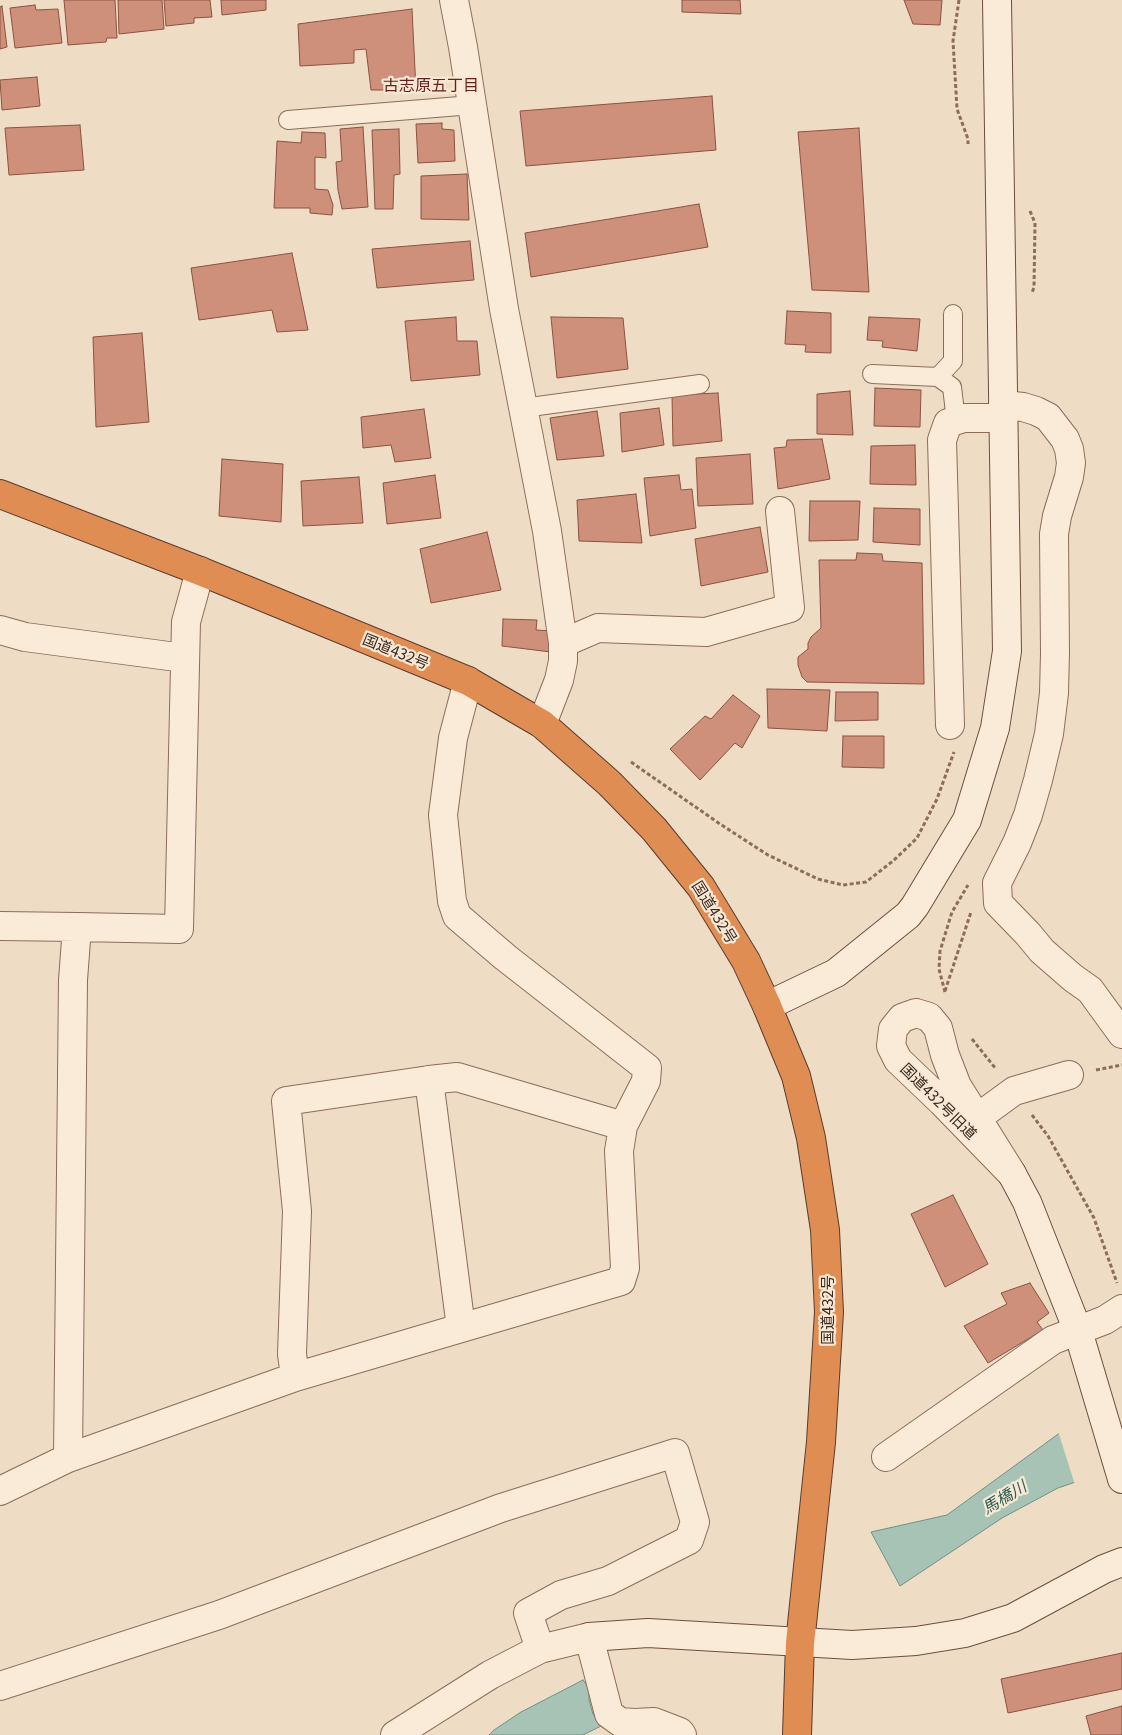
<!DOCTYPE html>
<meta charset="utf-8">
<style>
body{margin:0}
canvas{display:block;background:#efdcc5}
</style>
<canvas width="1122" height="1735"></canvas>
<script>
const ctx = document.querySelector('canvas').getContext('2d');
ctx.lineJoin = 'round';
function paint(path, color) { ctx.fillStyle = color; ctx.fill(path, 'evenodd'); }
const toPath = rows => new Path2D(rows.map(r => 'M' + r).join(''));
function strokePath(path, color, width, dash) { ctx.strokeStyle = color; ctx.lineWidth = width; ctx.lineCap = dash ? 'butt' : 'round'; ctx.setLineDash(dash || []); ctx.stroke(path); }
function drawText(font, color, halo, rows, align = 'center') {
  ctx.font = font + ' Georgia,"Noto Sans JP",serif'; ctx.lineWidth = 4.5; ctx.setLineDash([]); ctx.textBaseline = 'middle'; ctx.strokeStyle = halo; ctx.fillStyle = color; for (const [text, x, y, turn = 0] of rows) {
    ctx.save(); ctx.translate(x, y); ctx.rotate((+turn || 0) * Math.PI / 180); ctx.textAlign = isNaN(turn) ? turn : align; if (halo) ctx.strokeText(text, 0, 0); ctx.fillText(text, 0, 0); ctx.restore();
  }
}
const water = toPath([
 [1061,1432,1099,1474,1058,1488,1002,1518,900,1586,871,1532,947,1515,1061,1432],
 [583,1680,589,1688,589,1700,593,1714,601,1726,583,1735,489,1735,494,1730,521,1712,583,1680]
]);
const pier = toPath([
 [1122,1407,1122,1470,1101,1475,1075,1485,1058,1431,1084,1419]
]);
const building = toPath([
 [64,0,115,0,117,38,107,38,106,42,68,45,64,0],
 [118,0,162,0,164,29,119,34,118,0],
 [164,0,210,0,212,17,194,18,194,23,166,26,164,0],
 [221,0,266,0,266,10,222,15,221,0],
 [682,0,740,0,741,14,682,12,682,0],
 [904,0,942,0,940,25,913,24,904,0],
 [35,5,36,10,58,9,62,43,15,48,10,8,35,5],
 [2,6,7,47,0,49,0,7,2,6],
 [412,9,416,90,371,90,366,49,354,50,354,63,300,66,298,24,412,9],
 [37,77,40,106,2,110,0,80,37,77],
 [712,96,716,150,526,166,520,111,712,96],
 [442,123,442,129,454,130,455,161,418,163,416,124,442,123],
 [80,125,84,170,9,175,5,128,80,125],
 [363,127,368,207,342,209,338,190,336,162,342,161,340,129,363,127],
 [859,128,869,292,812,290,798,132,859,128],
 [399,129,400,174,394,175,393,209,375,209,372,130,399,129],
 [302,132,325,133,326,158,315,157,315,189,328,190,333,205,332,215,310,213,310,208,274,208,277,141,301,143,302,132],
 [467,174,469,220,421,219,421,176,467,174],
 [699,204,708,247,531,277,525,233,699,204],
 [470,241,474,280,377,288,372,249,470,241],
 [292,253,308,330,277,332,272,310,199,320,191,268,292,253],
 [787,311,831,313,831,353,805,352,806,345,785,344,787,311],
 [456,317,457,341,477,341,480,375,411,381,405,321,456,317],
 [551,317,623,318,628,369,557,378,551,317],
 [869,317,920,319,917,351,882,347,883,341,867,340,869,317],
 [142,333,149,422,96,427,93,337,142,333],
 [875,388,921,390,920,427,874,426,875,388],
 [850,391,853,435,817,434,817,394,850,391],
 [718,393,722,441,673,446,672,395,718,393],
 [659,408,664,445,622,452,620,413,659,408],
 [424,409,431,458,395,462,391,445,363,448,361,417,424,409],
 [597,411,604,456,557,460,550,418,597,411],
 [822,439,830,479,778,489,774,448,786,447,787,440,822,439],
 [915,445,916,485,870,484,871,446,915,445],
 [750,454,753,504,698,506,696,458,750,454],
 [222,459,283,464,281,522,219,516,222,459],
 [435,475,441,518,387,524,383,483,435,475],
 [679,475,681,490,692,489,696,528,650,536,644,478,679,475],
 [359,477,363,523,303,526,301,481,359,477],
 [636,494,642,543,579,541,577,500,636,494],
 [810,501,860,501,858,540,809,541,810,501],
 [874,508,920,509,920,545,873,542,874,508],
 [760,527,768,572,701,586,695,539,760,527],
 [487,532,501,590,431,603,420,549,487,532],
 [857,553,882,554,883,561,922,563,924,684,807,682,802,677,798,665,798,657,808,649,808,643,811,637,821,628,819,560,856,560,857,553],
 [503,619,537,620,536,630,553,631,551,652,502,646,503,619],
 [767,689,830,690,827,731,768,728,767,689],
 [836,692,878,692,878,720,835,721,836,692],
 [733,695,760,716,742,748,735,743,700,780,670,749,705,716,711,719,733,695],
 [843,736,884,736,884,768,842,767,843,736],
 [953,1195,988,1264,945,1287,911,1214,953,1195],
 [1030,1283,1049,1313,1037,1322,1043,1330,988,1363,964,1326,1007,1304,1001,1293,1030,1283],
 [1122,1653,1122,1689,1008,1713,1001,1679,1122,1653],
 [1122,1706,1122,1735,1091,1735,1086,1716,1122,1706]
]);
const path = toPath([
 [959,0,953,41,957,109,968,139,968,144],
 [1030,211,1035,223,1034,287,1032,293],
 [631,762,720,824,768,855,818,879,843,885,866,882,893,861,917,838,937,799,954,752],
 [945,991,971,912],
 [945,992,939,969,940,951,952,912,968,885],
 [972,1039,996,1069],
 [1096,1070,1122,1065],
 [1032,1115,1048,1136,1094,1218,1117,1283]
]);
const lane = toPath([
 [288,120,472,105],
 [872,374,938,377,952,387,956,421],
 [938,377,953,361,953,314],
 [523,408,700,384]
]);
const street = toPath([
 [454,0,463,47,504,309,547,531,563,643,563,661,559,680,542,724],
 [1003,405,1023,407,1036,411,1048,417,1065,439,1069,449,1071,463,1069,477,1057,516,1054,534,1055,653,1054,693,1049,734,1038,780,1028,815,1017,843,997,883,998,903,1028,934,1042,951,1073,978,1090,990,1122,1034],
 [0,630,25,637,184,658],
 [563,643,598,628,706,632,790,608,780,511],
 [950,725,942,440,948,423,964,418,1003,418],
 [0,926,77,927],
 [916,1013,929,1017,938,1028,945,1055,957,1086,1012,1174,942,1102,898,1060,891,1046,893,1029,902,1018,916,1013],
 [977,1118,1014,1091,1069,1075],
 [461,1328,621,1281,625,1268,619,1151,623,1126,646,1081,647,1068,505,957,457,916,452,901,443,815,453,738,468,681],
 [295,1377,461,1328,429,1080],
 [886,1457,1053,1340,1105,1320,1122,1309],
 [68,1458,73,980,77,927,179,929,186,622,200,571],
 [0,1491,68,1458,295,1377,292,1354,297,1211,286,1101,429,1080,457,1077,623,1126],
 [0,1686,219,1615,501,1508,675,1453,695,1522,689,1540,608,1581,561,1595,528,1613,540,1649],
 [395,1735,490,1675,540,1649,589,1637,609,1714,620,1722,635,1723,654,1722,680,1732,682,1735]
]);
const secondary = toPath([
 [767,1006,836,973,908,915,915,906,967,820,995,728,1007,651,997,0],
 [1012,1174,1027,1202,1078,1331,1122,1479],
 [589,1637,648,1633,852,1645,916,1641,965,1633,1013,1618,1104,1569,1122,1562]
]);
const highway = toPath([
 [0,494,200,571,468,681,542,724,609,783,654,829,701,887,746,961,767,1006,796,1076,811,1138,825,1230,829,1312,821,1442,800,1643,797,1735]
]);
const streetNames = [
 ["国道432号",396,651,22],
 ["国道432号",715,912,58],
 ["国道432号旧道",939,1101,45],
 ["国道432号",827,1310,-90]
];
const neighbourhoodNames = [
 ["古志原五丁目",431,85]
];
const waterNames = [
 ["馬橋川",1004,1497,-31]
];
paint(water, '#a7c3b6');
strokePath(water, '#6d9183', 1);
paint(pier, '#efdcc5');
paint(building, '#ce907a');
strokePath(building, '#8b5240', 1);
strokePath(lane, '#8b6d5a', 20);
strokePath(street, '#8b6d5a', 30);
strokePath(secondary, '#6d4e3e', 30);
strokePath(highway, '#593c2f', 30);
strokePath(path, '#8b6d5a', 3, [4, 2.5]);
strokePath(lane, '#faebd9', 18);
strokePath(street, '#faebd9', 28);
strokePath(secondary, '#faebd9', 28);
strokePath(highway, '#e08d54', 28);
drawText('15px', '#3b281f', '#f6e8d5', streetNames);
drawText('16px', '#68211d', '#f6e8d5', neighbourhoodNames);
drawText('italic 16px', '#2e5b51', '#f6e8d5', waterNames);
</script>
